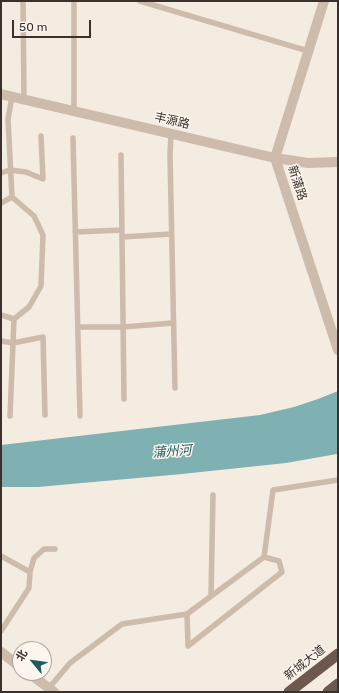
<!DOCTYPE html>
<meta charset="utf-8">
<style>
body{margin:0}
#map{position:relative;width:339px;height:693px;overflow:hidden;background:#f4ebe1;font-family:Rubik,"Noto Sans SC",sans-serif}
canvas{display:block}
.frame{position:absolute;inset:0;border:2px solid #3b302b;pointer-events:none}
.north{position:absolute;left:12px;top:641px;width:40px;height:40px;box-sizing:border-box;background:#fbf5ee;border:1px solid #aea6a0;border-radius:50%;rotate:299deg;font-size:11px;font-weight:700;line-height:16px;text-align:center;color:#3b302b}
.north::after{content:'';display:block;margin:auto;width:14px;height:18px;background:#1f5a5e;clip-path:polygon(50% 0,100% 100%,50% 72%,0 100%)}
.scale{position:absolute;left:12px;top:20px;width:79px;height:18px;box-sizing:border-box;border:2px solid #3b302b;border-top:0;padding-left:5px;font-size:12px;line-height:14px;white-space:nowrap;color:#3b302b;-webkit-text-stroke:3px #fbf5ee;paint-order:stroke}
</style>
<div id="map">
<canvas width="339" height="693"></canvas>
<div class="frame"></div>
<div class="north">北</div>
<div class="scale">50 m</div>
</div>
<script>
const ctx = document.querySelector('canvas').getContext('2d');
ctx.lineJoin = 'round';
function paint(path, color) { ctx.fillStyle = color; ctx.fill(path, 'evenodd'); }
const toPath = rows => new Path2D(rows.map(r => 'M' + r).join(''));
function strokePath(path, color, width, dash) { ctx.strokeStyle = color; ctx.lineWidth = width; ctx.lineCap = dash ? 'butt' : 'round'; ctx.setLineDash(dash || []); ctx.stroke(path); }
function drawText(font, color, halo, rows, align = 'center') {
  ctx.font = font + ' Rubik,"Noto Sans SC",sans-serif'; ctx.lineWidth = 3; ctx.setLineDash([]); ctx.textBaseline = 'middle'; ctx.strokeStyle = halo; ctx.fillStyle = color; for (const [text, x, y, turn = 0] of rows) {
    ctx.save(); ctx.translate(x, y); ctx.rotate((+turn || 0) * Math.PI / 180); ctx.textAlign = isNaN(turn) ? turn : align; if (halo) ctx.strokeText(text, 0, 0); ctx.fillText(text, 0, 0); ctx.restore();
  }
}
const water = toPath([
 [338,391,338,454,337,454,286,463,182,474,38,487,1,487,1,445,260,415,294,407,318,399]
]);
const service = toPath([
 [23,1,24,99],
 [140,1,308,51],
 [74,111,74,1],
 [171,134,170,155,175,388],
 [73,138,80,416],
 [121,155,124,399],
 [1,173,10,170,26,172,43,179,41,136],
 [1,203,12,197],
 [75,232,122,230],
 [122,237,171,234],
 [1,315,14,319],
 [78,327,123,327,173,323],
 [1,341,13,343,43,337,45,415],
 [10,416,14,319,29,307,41,286,43,235,34,216,12,197,8,119,12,97],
 [1,556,30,572],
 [264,557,273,490,338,480],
 [211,596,213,495],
 [1,631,29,588,30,572,34,558,44,549,55,549],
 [49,688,70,663,122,624,187,614,264,557,279,561,282,572,188,646,187,614]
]);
const minor = toPath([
 [1,94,275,158,308,163,338,162]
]);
const tertiary = toPath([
 [324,1,275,158,338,350],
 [1,652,20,667],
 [29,673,54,692]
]);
const trunk = toPath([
 [289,692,338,654],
 [328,692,338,684]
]);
const streetNames = [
 ["丰源路",172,121,13],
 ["新蒲路",297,183,72],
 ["新城大道",305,663,-38]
];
const waterNames = [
 ["蒲州河",172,452,-4]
];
paint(water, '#7fb0b2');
strokePath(service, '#cdbbac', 5.5);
strokePath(minor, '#cdbbac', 10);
strokePath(tertiary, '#cdbbac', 10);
strokePath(trunk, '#6c584f', 11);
drawText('12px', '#3b302b', '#fbf5ee', streetNames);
drawText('italic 13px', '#1f5a5e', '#fbf5ee', waterNames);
</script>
